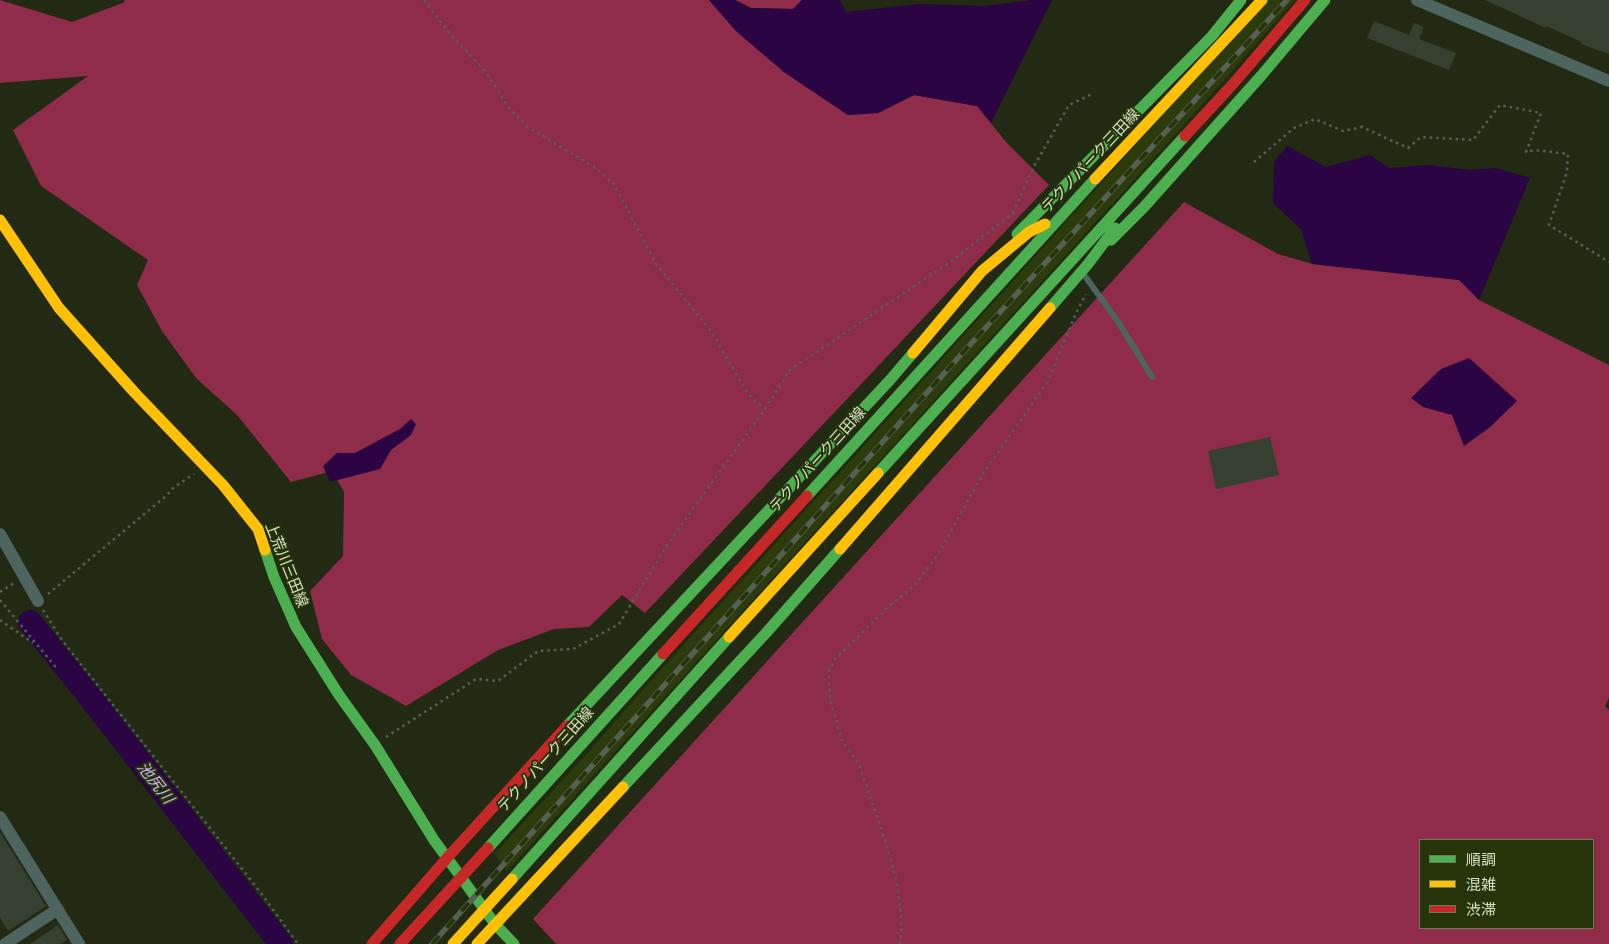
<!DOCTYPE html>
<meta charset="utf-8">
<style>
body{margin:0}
#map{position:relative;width:1609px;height:944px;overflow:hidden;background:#222a13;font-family:"PT Sans Narrow","Noto Sans JP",sans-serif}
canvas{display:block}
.legend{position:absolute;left:1419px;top:839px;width:175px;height:90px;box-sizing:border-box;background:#263409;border:1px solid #6e7a57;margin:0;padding:6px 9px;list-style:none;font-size:15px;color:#d9e3cb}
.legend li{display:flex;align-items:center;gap:10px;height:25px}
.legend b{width:25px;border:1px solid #6e7a57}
</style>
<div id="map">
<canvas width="1609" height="944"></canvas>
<ul class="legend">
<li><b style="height:6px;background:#4caf50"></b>順調</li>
<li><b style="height:6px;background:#ffc107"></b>混雑</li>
<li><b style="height:6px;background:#c62828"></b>渋滞</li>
</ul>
</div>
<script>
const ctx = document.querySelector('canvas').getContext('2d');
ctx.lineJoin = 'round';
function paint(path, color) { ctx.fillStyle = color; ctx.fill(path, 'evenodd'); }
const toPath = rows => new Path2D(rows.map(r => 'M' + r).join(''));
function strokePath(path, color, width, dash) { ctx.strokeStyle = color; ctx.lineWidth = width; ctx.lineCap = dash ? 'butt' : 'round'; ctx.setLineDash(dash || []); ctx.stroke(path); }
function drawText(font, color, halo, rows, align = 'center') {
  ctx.font = font + ' "PT Sans Narrow","Noto Sans JP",sans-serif'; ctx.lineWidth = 4; ctx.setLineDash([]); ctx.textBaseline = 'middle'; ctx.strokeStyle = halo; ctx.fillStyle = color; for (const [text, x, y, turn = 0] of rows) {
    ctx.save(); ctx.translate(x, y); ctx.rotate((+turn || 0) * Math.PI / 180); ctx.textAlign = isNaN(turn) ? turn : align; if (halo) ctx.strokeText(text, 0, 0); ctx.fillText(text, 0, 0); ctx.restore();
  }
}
const built = toPath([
 [1267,0,1295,0,1194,114,507,871,495,853,585,756,641,692]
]);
const forest = toPath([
 [0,0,72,22,125,2,124,0,709,0,736,31,784,72,848,115,878,113,914,95,977,106,1006,142,1049,185,645,613,622,595,589,627,554,629,498,650,406,706,351,675,322,639,310,591,343,556,344,492,332,471,291,482,237,415,196,378,162,331,137,285,148,260,41,186,13,130,88,76,0,83],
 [735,0,802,0,793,9,751,8],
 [1184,202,1278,254,1312,264,1460,280,1479,300,1609,365,1609,698,1605,706,1609,710,1609,944,556,944,533,919],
 [1420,840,1593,840,1593,928,1420,928]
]);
const water = toPath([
 [709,0,735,0,751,8,793,9,802,0,840,0,846,12,920,4,983,6,1033,0,1052,0,991,123,977,106,914,95,878,113,848,115,784,72,736,31],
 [1287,146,1326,167,1370,155,1389,168,1429,165,1470,170,1496,168,1530,178,1479,300,1459,280,1312,264,1301,229,1273,203,1274,162],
 [1469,358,1517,401,1489,428,1464,446,1452,415,1423,407,1411,398,1441,369],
 [411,419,416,424,411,435,391,450,380,469,330,482,323,466,337,453,355,453,400,429]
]);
const river = toPath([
 [30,622,90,697,281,944]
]);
const building = toPath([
 [1485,0,1609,0,1609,54,1581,44,1582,42,1546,26,1546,28],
 [1374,21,1409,35,1414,23,1424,27,1419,39,1456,53,1449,70,1367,38],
 [1270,437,1279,475,1216,489,1208,451],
 [0,832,46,906,8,931,0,918],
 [58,925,67,940,60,944,30,944]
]);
const path = toPath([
 [424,0,450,34,486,72,509,108,528,127,594,167,614,184,656,264,711,331,748,394,765,409],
 [1254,162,1294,128,1315,119,1343,131,1362,127,1408,148,1421,137,1473,140,1500,105,1541,113,1526,152,1534,150,1568,154,1567,172,1549,225,1609,262],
 [1013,213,1033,168,1069,105,1092,94],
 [0,592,14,583],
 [48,594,166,496,173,488,194,474],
 [0,600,58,670],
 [43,610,62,640,261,893,298,944],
 [0,620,33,643],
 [386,737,476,679,498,681,538,651,573,649,619,624,667,545,765,409,790,370,954,259,1013,213,1016,215],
 [900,944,902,927,897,883,886,843,859,764,842,741,830,700,829,671,835,659,887,608,915,585,939,553,984,472,1047,383,1077,311,1086,294]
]);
const lane = toPath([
 [1082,272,1119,323,1152,377]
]);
const street = toPath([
 [1417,0,1609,81],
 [0,534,38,601],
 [0,817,79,944],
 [5,944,58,909]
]);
const fast = toPath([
 [1017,234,1212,36,1241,0],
 [1111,240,1144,207,1261,76,1325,0],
 [1050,308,1088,264,1115,228],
 [878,473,1185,136],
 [807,496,1095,179],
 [265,550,274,577,296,627,339,695,375,745,434,840,495,924,514,944],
 [567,726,890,380,913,353],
 [623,787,766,633,840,549],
 [488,848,663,654],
 [512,879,729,637]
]);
const slow = toPath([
 [1095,179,1262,0],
 [0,220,59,308,135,393,223,485,258,529,265,550],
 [913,353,982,271,1029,232,1045,224],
 [840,549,1050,308],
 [729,637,878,473],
 [477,944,623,787]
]);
const jam = toPath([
 [1185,136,1233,84,1305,0],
 [663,654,807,496],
 [372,944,447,858,567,726]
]);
const rail = toPath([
 [432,944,967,348,1287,0]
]);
const slowBridge = toPath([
 [453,944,512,879]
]);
const jamBridge = toPath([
 [400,944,488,848]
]);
const streetNames = [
 ["テクノパーク三田線",1091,161,-47],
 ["テクノパーク三田線",818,460,-48],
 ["上荒川三田線",286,565,68],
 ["テクノパーク三田線",546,760,-48]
];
const waterNames = [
 ["池尻川",155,783,52]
];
paint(built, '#2c3b0c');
paint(forest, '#8f2c49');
paint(water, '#2a0443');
strokePath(river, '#2a0443', 24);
paint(building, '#364030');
strokePath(path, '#536159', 2.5, [2.5, 4]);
strokePath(lane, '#4e645e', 6);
strokePath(street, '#4e645e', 12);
strokePath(fast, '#4caf50', 11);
strokePath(slow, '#ffc107', 11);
strokePath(jam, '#c62828', 11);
strokePath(rail, '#556154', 5.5);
strokePath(rail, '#263409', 4, [11]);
strokePath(slowBridge, '#ffc107', 11);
strokePath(jamBridge, '#c62828', 11);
drawText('15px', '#d9e3cb', '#263409', streetNames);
drawText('italic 16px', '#cfacf7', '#263409', waterNames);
</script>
